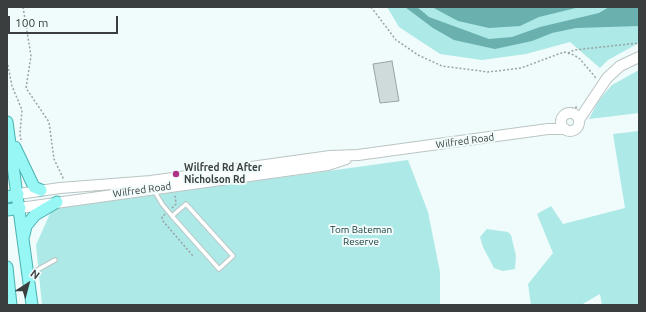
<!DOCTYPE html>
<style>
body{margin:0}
#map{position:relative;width:646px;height:312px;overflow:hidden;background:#f0fcfb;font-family:Ubuntu,sans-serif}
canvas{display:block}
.frame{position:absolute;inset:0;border:8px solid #3a3e3e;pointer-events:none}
.north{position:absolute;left:8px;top:264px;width:40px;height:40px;-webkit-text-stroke:3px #f0fcfb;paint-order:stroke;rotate:36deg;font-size:11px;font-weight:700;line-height:16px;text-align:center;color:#3a3e3e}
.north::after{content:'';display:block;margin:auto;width:14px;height:18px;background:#3a3e3e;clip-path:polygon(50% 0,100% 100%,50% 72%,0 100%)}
.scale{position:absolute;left:8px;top:16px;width:110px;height:18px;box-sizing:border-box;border:2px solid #3a3e3e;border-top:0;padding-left:5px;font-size:12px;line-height:14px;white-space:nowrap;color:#3a3e3e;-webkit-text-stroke:3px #f0fcfb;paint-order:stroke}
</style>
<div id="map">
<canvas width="646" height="312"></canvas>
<div class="frame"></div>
<div class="north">N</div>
<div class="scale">100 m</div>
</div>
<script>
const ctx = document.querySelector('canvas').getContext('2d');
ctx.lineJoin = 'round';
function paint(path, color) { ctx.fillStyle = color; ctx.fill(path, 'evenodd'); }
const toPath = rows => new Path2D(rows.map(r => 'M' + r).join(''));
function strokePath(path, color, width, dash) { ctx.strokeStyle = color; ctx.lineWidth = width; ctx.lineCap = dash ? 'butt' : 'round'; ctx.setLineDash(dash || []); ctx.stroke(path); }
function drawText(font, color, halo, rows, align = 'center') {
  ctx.font = font + ' Ubuntu,sans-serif'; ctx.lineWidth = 4; ctx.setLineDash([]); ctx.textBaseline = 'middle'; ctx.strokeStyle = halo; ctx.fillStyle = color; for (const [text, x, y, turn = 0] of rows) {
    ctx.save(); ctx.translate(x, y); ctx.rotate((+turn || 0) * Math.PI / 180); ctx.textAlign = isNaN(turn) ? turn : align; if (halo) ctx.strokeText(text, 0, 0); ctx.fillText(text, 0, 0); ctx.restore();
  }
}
const green = toPath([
 [387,7,639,7,639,43,608,60,600,68,570,42,526,54,482,60,440,54,399,27],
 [639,70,639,113,589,119,599,100,612,85],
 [639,131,639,305,602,305,600,294,581,305,531,305,528,284,553,253,537,214,551,206,563,224,625,208,613,134],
 [408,160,428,212,440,272,440,305,42,305,36,245,52,209],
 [487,229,508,232,511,235,516,256,515,269,503,271,494,268,483,247,480,237]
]);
const water = toPath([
 [405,7,417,7,429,17,489,39,512,37,540,27,599,13,609,7,639,7,639,26,576,28,552,33,532,41,495,49,454,40,433,28],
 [432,7,580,7,539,17,520,26,489,28,458,21]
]);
const building = toPath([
 [392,61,399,101,380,103,373,64,392,61]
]);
const path = toPath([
 [23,7,31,56,26,88,49,122,54,159,64,180],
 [371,7,396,40,418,55,442,66,488,72,521,68,564,52,574,55,580,59,596,78],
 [568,53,574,50,639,43],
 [7,61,12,86,22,110,20,134,21,140],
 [556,120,563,111,577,107],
 [172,208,176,204,175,195],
 [165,214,162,217,163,221,193,256]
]);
const lane = toPath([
 [154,190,162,204,172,216,219,269,233,256,186,204,172,216],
 [30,274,55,260]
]);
const secondary = toPath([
 '561 122a9 9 0 1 1 18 0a9 9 0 1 1-18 0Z',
 [579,120,607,78,620,66,639,57],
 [18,194,60,188,151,181,330,156,358,155,548,129,565,129],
 [20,208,328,165,346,159]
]);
const primary = toPath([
 [7,122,32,305],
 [15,147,34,187,41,190],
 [7,197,18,194],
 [7,210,20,208],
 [24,235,26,226,35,215,57,202],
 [7,267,11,305]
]);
const markers = [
 [176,174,4,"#af3487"]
];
const streetNames = [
 ["Wilfred Road",465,141,-8],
 ["Wilfred Road",142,190,-8]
];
const poiNames = [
 ["Wilfred Rd After",184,168],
 ["Nicholson Rd",184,180]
];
const parkNames = [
 ["Tom Bateman",361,230],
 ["Reserve",361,242]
];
paint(green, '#ace9e7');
paint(water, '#69b0ae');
paint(building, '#cfdada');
strokePath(building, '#98a3a2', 1);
strokePath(lane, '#bac5c4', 5.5);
strokePath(secondary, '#bac5c4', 12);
strokePath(primary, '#4ab2b1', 13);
strokePath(path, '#9aa2a2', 1.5, [2, 2]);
strokePath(lane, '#fff', 3.5);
strokePath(secondary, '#fff', 10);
strokePath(primary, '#97f7f5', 11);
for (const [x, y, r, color] of markers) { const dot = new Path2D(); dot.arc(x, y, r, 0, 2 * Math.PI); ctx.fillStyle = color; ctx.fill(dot); strokePath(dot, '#f0fcfb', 1.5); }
drawText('10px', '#3a3e3e', '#f0fcfb', streetNames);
drawText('bold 10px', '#3a3e3e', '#f0fcfb', poiNames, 'left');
drawText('10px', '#143737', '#f0fcfb', parkNames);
</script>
